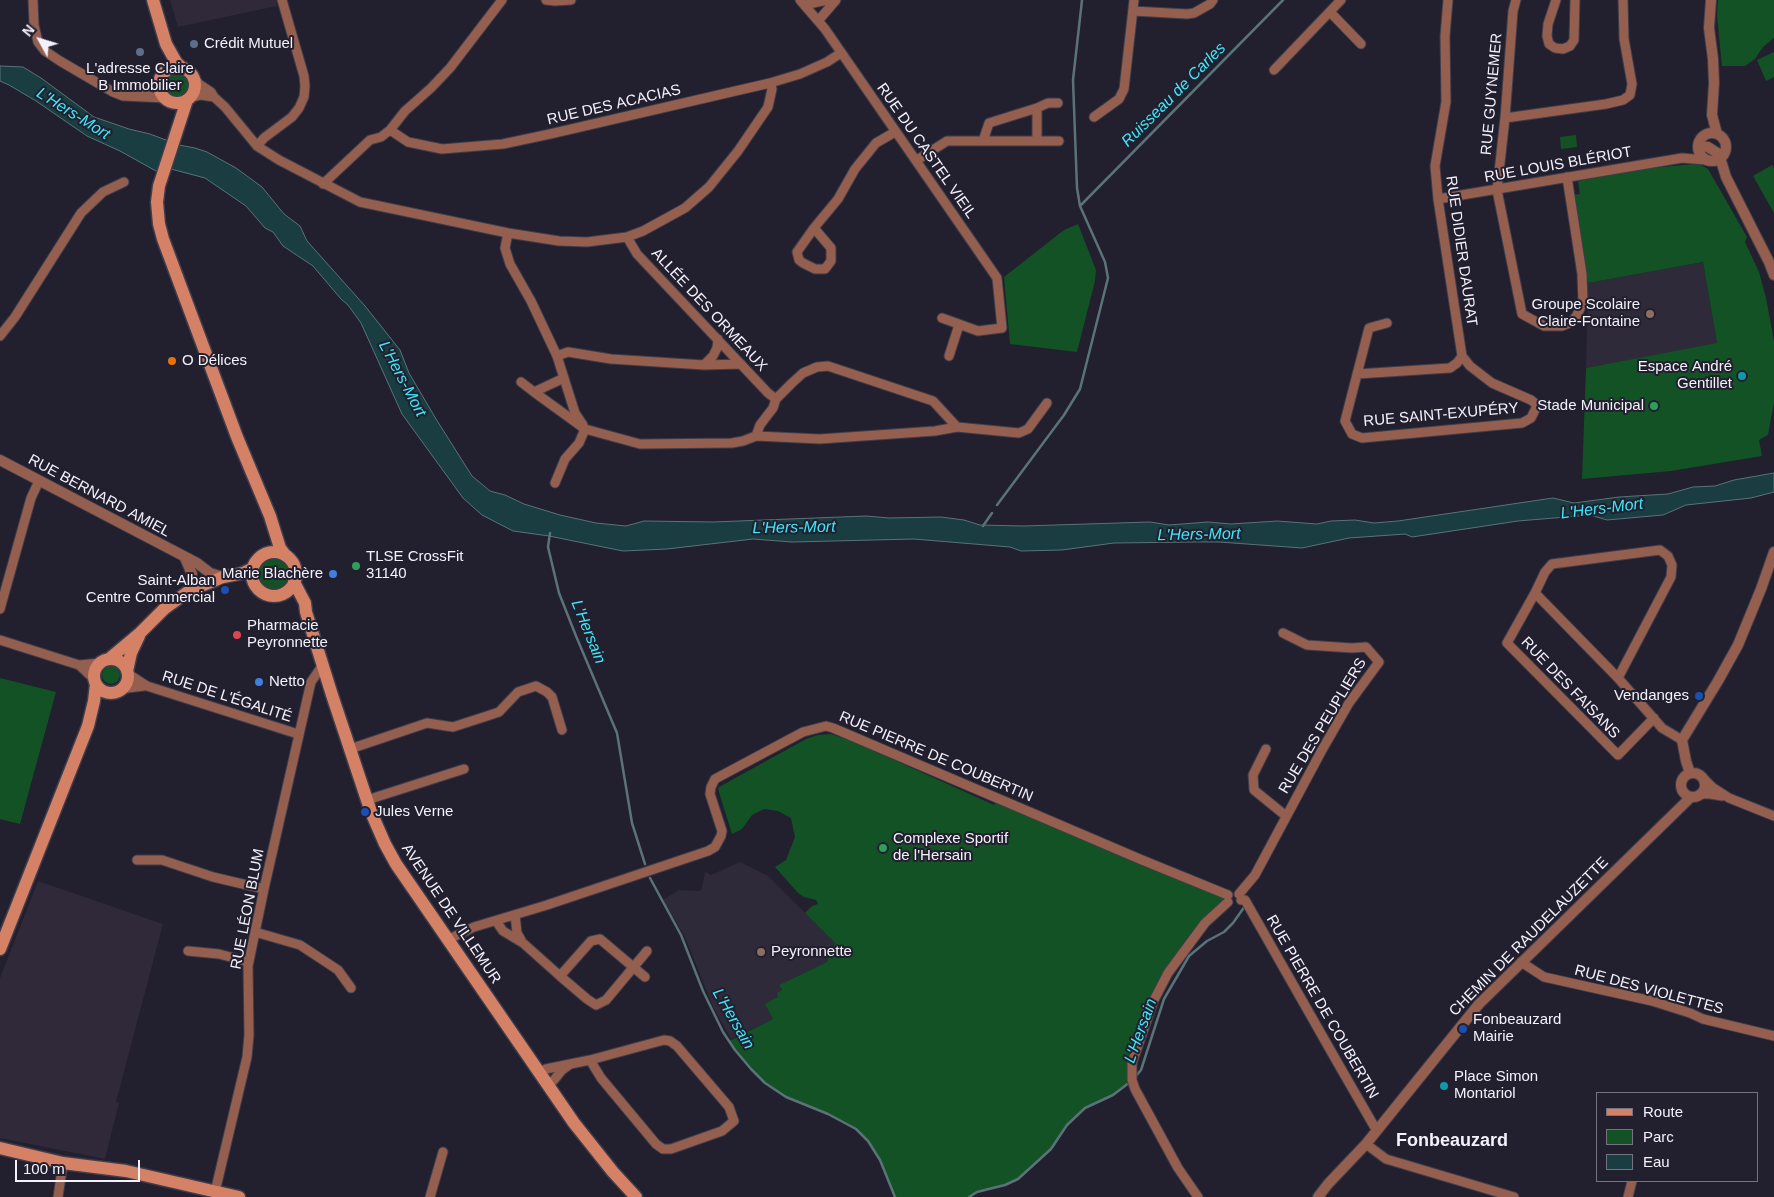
<!DOCTYPE html>
<meta charset="utf-8">
<style>
body{margin:0}
#map{position:relative;width:1774px;height:1197px;overflow:hidden;background:#221f2e;font-family:Arial,sans-serif}
canvas{display:block}
.legend{position:absolute;left:1596px;top:1092px;width:162px;height:90px;box-sizing:border-box;background:#221f2e;border:1px solid #767380;margin:0;padding:6px 9px;list-style:none;font-size:15px;color:#f3f2fc}
.legend li{display:flex;align-items:center;gap:10px;height:25px}
.legend b{width:25px;border:1px solid #767380}
.north{position:absolute;left:15px;top:15px;width:50px;height:50px;-webkit-text-stroke:4px #221f2e;paint-order:stroke;rotate:309deg;font-size:14px;font-weight:700;line-height:20px;text-align:center;color:#f3f2fc}
.north::after{content:'';display:block;margin:auto;width:18px;height:22px;background:#f3f2fc;clip-path:polygon(50% 0,100% 100%,50% 72%,0 100%)}
.scale{position:absolute;left:15px;top:1160px;width:125px;height:22px;box-sizing:border-box;border:2px solid #f3f2fc;border-top:0;padding-left:6px;font-size:15px;line-height:18px;white-space:nowrap;color:#f3f2fc;-webkit-text-stroke:4px #221f2e;paint-order:stroke}
</style>
<div id="map">
<canvas width="1774" height="1197"></canvas>
<ul class="legend">
<li><b style="height:6px;background:#d58166"></b>Route</li>
<li><b style="height:14px;background:#135225"></b>Parc</li>
<li><b style="height:14px;background:#193d41"></b>Eau</li>
</ul>
<div class="north">N</div>
<div class="scale">100 m</div>
</div>
<script>
const ctx = document.querySelector('canvas').getContext('2d');
ctx.lineJoin = 'round';
function paint(path, color) { ctx.fillStyle = color; ctx.fill(path, 'evenodd'); }
const toPath = rows => new Path2D(rows.map(r => 'M' + r).join(''));
function strokePath(path, color, width, dash) { ctx.strokeStyle = color; ctx.lineWidth = width; ctx.lineCap = dash ? 'butt' : 'round'; ctx.setLineDash(dash || []); ctx.stroke(path); }
function drawText(font, color, halo, rows, align = 'center') {
  ctx.font = font + ' Arial,sans-serif'; ctx.lineWidth = 4; ctx.setLineDash([]); ctx.textBaseline = 'middle'; ctx.strokeStyle = halo; ctx.fillStyle = color; for (const [text, x, y, turn = 0] of rows) {
    ctx.save(); ctx.translate(x, y); ctx.rotate((+turn || 0) * Math.PI / 180); ctx.textAlign = isNaN(turn) ? turn : align; if (halo) ctx.strokeText(text, 0, 0); ctx.fillText(text, 0, 0); ctx.restore();
  }
}
const industrial = toPath([
 [170,0,276,0,277,6,178,27],
 [38,881,163,924,116,1102,119,1103,105,1159,0,1138,0,978]
]);
const education = toPath([
 [1703,262,1717,344,1586,368,1588,283],
 [740,862,768,876,835,943,827,962,779,985,782,991,778,997,773,1019,731,1039,713,1007,685,937,663,900,679,890,700,891,702,887,705,872,711,875]
]);
const green = toPath([
 [1718,0,1774,0,1774,38,1763,47,1755,59,1745,66,1722,66,1717,16],
 [1774,52,1774,77,1766,81,1757,60],
 '165 85a12 12 0 1 1 24 0a12 12 0 1 1-24 0Z',
 [1576,135,1577,147,1561,149,1560,137],
 [1694,164,1701,165,1708,169,1747,237,1745,242,1759,272,1766,298,1774,341,1774,402,1768,435,1759,440,1762,456,1671,471,1582,479,1586,368,1717,343,1703,262,1588,283,1573,195,1580,194,1578,181,1641,169],
 [1772,165,1774,168,1774,213,1753,176],
 [1078,224,1096,270,1095,281,1077,352,1010,344,1004,277,1064,230],
 '259 574a15 15 0 1 1 30 0a15 15 0 1 1-30 0Z',
 '102 675a9 9 0 1 1 18 0a9 9 0 1 1-18 0Z',
 [0,678,56,692,20,824,0,819],
 [831,734,852,741,994,805,998,798,1228,895,1182,952,1142,1032,1132,1080,1113,1095,1085,1108,1067,1125,1051,1149,1018,1179,1005,1185,977,1192,969,1197,895,1197,880,1160,868,1141,856,1129,828,1114,786,1097,765,1083,751,1069,729,1041,773,1019,765,1004,778,997,777,993,782,990,779,985,827,962,835,943,805,913,812,906,818,904,816,900,804,897,798,893,775,867,786,860,795,837,791,818,778,811,764,809,752,815,742,829,732,834,718,789,719,787,806,739,818,735]
]);
const water = toPath([
 [0,66,23,67,41,78,94,117,129,129,150,134,179,145,195,148,207,152,236,168,262,187,284,214,300,226,307,241,365,306,400,350,409,373,436,419,472,476,490,491,505,495,524,504,560,515,596,523,626,526,644,521,713,522,866,516,889,518,941,517,964,520,980,525,1023,526,1150,522,1169,525,1208,522,1231,524,1277,521,1317,524,1331,521,1355,520,1374,523,1398,521,1553,498,1574,503,1619,497,1668,494,1693,487,1715,486,1734,480,1774,473,1774,492,1751,498,1686,505,1663,515,1607,520,1590,515,1518,521,1412,537,1405,534,1349,538,1302,548,1219,542,1194,542,1114,543,1062,550,1021,551,1010,547,914,539,792,542,753,539,667,549,623,551,549,536,513,531,482,515,463,498,402,414,361,323,348,305,341,299,313,266,283,246,273,232,265,228,246,206,205,178,171,169,156,171,120,151,87,136,36,101,9,85,0,81,0,66]
]);
const stream = toPath([
 [1080,206,1283,0],
 [997,505,1064,415,1080,389,1108,278,1105,262,1080,206,1077,188,1073,80,1082,0],
 [983,526,992,513],
 [550,533,548,547,559,593,576,636,617,733,632,823,645,864],
 [650,878,681,935,703,991,723,1032,735,1050,751,1069,765,1083,786,1097,828,1114,856,1129,868,1141,880,1160,895,1197],
 [1136,1076,1141,1070,1164,999,1189,956,1207,941,1224,932,1233,923,1245,906],
 [969,1197,977,1192,1005,1185,1018,1179,1051,1149,1067,1125,1085,1108,1113,1095,1130,1082]
]);
const minor = toPath([
 [33,0,34,25,38,42,45,51,60,61,113,92,123,96,166,98],
 [546,0,555,1,571,0],
 [800,0,825,29,997,278,1002,328,978,331,942,318],
 [1516,0,1513,11,1505,118,1497,190,1522,314,1544,326,1562,326,1572,322,1577,315,1583,302,1582,274,1567,177],
 [1556,0,1548,24,1547,36,1549,44,1555,48,1563,49,1570,46,1574,40,1575,0],
 [806,6,809,4,827,0],
 [1133,11,1187,14,1194,13,1210,4,1213,0],
 [1330,12,1361,44],
 [818,21,836,0],
 [1274,70,1341,0],
 [194,78,199,84,211,92,214,97,225,107,257,146,279,160,360,202,508,233,559,241,587,242,627,237,643,231,685,208,709,187,738,151,768,107,772,89,770,83],
 [136,95,150,89,160,80],
 [189,98,201,95,214,97],
 [1037,108,1048,103,1058,103],
 [1094,117,1119,99,1124,89,1134,0],
 [1505,118,1606,104,1623,100,1630,95,1632,84,1624,39,1623,0],
 [390,130,408,142,442,149,503,144,550,134,770,83,800,74,827,62,841,53],
 [983,141,989,123,1037,108,1037,141],
 [257,146,264,138,292,117,299,108,304,97,305,86,304,76,282,0],
 [917,160,947,141,1059,141],
 [323,184,370,140,381,137,390,130,405,111,431,88,450,68,502,0],
 [1438,199,1682,158,1706,160],
 [814,228,831,248,831,261,825,269,815,269,803,263,799,260,797,252,814,228,838,199,855,169,876,143,895,132],
 [508,233,505,248,510,264,531,301,557,356,575,413,583,425],
 [627,237,637,254,768,393,776,399],
 [1387,323,1369,328,1345,421,1352,434,1362,438,1522,423,1531,418,1536,408,1536,404,1531,400,1492,383,1470,366,1462,356,1438,199,1435,166,1446,102,1445,36,1448,0],
 [0,336,15,317,81,213,103,192,124,182],
 [557,356,568,352,611,359,704,365,741,364],
 [949,356,959,325],
 [704,365,713,356,717,348,718,339],
 [1357,374,1450,368,1457,363,1462,356],
 [521,382,534,392,564,378],
 [534,392,585,429,640,444,732,443,743,441,756,436,820,439,935,431,957,427,1019,433,1028,429,1047,403],
 [756,436,760,425,773,408,776,399,792,383,803,373,817,367,828,366,933,401,957,427],
 [555,483,565,459,579,443,585,429],
 [1535,593,1618,678,1662,728,1682,740],
 [0,609,31,498,39,481],
 [0,640,79,665,94,679],
 [79,665,100,663],
 [127,673,147,686,298,734],
 [1618,678,1671,577,1672,565,1668,556,1660,550,1552,564,1545,572,1535,593,1507,643,1618,755,1654,718],
 [120,689,144,686],
 [350,749,427,723,453,727,487,716,499,712,518,692,536,686,547,692,552,697,562,730],
 [1266,749,1253,775,1254,790,1286,816],
 [1702,777,1712,787,1729,798,1774,816],
 [1700,794,1710,794,1722,796],
 [367,800,464,769],
 [137,860,162,860,213,877,264,889],
 [1239,894,1255,875,1322,750,1349,703,1379,662,1366,647,1352,648,1307,645,1283,633],
 [1241,900,1245,900,1336,1060,1374,1126,1378,1129],
 [515,915,517,933,521,940],
 [496,921,503,931,523,943,560,976,587,999,596,1005,606,1000,647,951],
 [255,932,300,945,338,970,351,988],
 [447,940,474,927,547,905,708,851,715,847,721,836,722,831,710,794,711,787,715,779,803,732,826,726,833,728,1142,860,1228,895],
 [188,951,219,954,249,962],
 [1521,962,1544,977,1652,1001,1690,1013,1703,1019,1774,1036],
 [560,976,591,941,600,939,645,977],
 [539,1073,546,1069,590,1060,664,1040,670,1041,677,1046,729,1107,734,1121,722,1131,671,1149,663,1149,656,1144,601,1078,590,1060],
 [548,1085,554,1080,562,1070,569,1065],
 [1366,1144,1386,1159,1514,1197],
 [215,1192,247,1057,249,1035,248,966,264,889,311,682,320,669,324,668],
 [58,1197,63,1163],
 [430,1197,443,1152],
 [1198,1197,1178,1168,1135,1089,1132,1080,1132,1063,1154,1000,1168,973,1205,923,1228,902],
 [1628,1197,1632,1181]
]);
const tertiary = toPath([
 [1711,0,1709,28,1713,59,1714,83,1712,115,1717,134],
 '1698 147a14 14 0 1 1 28 0a14 14 0 1 1-28 0Z',
 [1698,146,1708,147,1719,154,1726,177,1769,262,1774,275],
 [0,460,197,563,210,573,223,577],
 [185,558,192,574,192,586,189,591],
 '1681 785a12 12 0 1 1 24 0a12 12 0 1 1-24 0Z',
 [1690,773,1686,761,1682,740,1718,681,1738,645,1761,589,1774,552],
 [1318,1197,1328,1184,1366,1144,1479,1004,1691,797]
]);
const secondary = toPath([
 [153,0,166,44,176,62,182,68],
 '159 85a18 18 0 1 1 36 0a18 18 0 1 1-36 0Z',
 [187,100,159,186,157,202,159,224,163,239,237,437,270,516,280,548,286,556],
 '252 574a22 22 0 1 1 44 0a22 22 0 1 1-44 0Z',
 [294,582,305,603,306,612,332,695,371,812,385,844,396,864,574,1123,613,1172,636,1197],
 [109,659,140,633,164,609,189,591,223,577,243,573,253,568],
 '94 676a17 17 0 1 1 34 0a17 17 0 1 1-34 0Z',
 [127,671,131,653,139,636],
 [0,949,88,726,94,701,96,684],
 [0,1148,63,1163,126,1171,239,1197]
]);
const markers = [
 [194,44,5,"#5c6f8a"],
 [140,52,5,"#5c6f8a"],
 [1650,314,5,"#8d6e63"],
 [172,361,5,"#e8710a"],
 [1742,376,5,"#0f9aa8"],
 [1654,406,5,"#2e9e5b"],
 [356,566,5,"#2e9e5b"],
 [333,574,5,"#3f7fe0"],
 [225,590,5,"#1a4fb4"],
 [237,635,5,"#e0444e"],
 [259,682,5,"#3f7fe0"],
 [1699,696,5,"#1a4fb4"],
 [365,812,5,"#1a4fb4"],
 [883,848,5,"#2e9e5b"],
 [761,952,5,"#8d6e63"],
 [1463,1029,5,"#1a4fb4"],
 [1444,1086,5,"#0f9aa8"]
];
const poiNames = [
 ["Crédit Mutuel",204,44],
 ["L'adresse Claire",140,69,"center"],
 ["B Immobilier",140,86,"center"],
 ["Groupe Scolaire",1640,305,"right"],
 ["Claire-Fontaine",1640,322,"right"],
 ["O Délices",182,361],
 ["Espace André",1732,367,"right"],
 ["Gentillet",1732,384,"right"],
 ["Stade Municipal",1644,406,"right"],
 ["TLSE CrossFit",366,557],
 ["31140",366,574],
 ["Marie Blachère",323,574,"right"],
 ["Saint-Alban",215,581,"right"],
 ["Centre Commercial",215,598,"right"],
 ["Pharmacie",247,626],
 ["Peyronnette",247,643],
 ["Netto",269,682],
 ["Vendanges",1689,696,"right"],
 ["Jules Verne",375,812],
 ["Complexe Sportif",893,839],
 ["de l'Hersain",893,856],
 ["Peyronnette",771,952],
 ["Fonbeauzard",1473,1020],
 ["Mairie",1473,1037],
 ["Place Simon",1454,1077],
 ["Montariol",1454,1094]
];
const streetNames = [
 ["RUE GUYNEMER",1492,94,-85],
 ["RUE DES ACACIAS",614,105,-13],
 ["RUE DU CASTEL VIEIL",926,151,55],
 ["RUE LOUIS BLÉRIOT",1558,165,-10],
 ["RUE DIDIER DAURAT",1461,251,82],
 ["ALLÉE DES ORMEAUX",709,310,47],
 ["RUE SAINT-EXUPÉRY",1441,415,-5],
 ["RUE BERNARD AMIEL",99,496,28],
 ["RUE DES FAISANS",1570,688,46],
 ["RUE DE L'ÉGALITÉ",227,697,18],
 ["RUE DES PEUPLIERS",1323,726,-59],
 ["RUE PIERRE DE COUBERTIN",936,757,23],
 ["RUE LÉON BLUM",248,909,-79],
 ["AVENUE DE VILLEMUR",451,914,56],
 ["CHEMIN DE RAUDELAUZETTE",1529,937,-45],
 ["RUE DES VIOLETTES",1649,990,15],
 ["RUE PIERRE DE COUBERTIN",1322,1007,60]
];
const waterNames = [
 ["Ruisseau de Carles",1174,95,-45],
 ["L'Hers-Mort",73,114,32],
 ["L'Hers-Mort",402,379,62],
 ["L'Hers-Mort",1602,509,-7],
 ["L'Hers-Mort",794,528,-1],
 ["L'Hers-Mort",1199,535,-1],
 ["L'Hersain",588,632,68],
 ["L'Hersain",733,1019,60],
 ["L'Hersain",1141,1031,-70]
];
const quarterNames = [
 ["Fonbeauzard",1452,1141]
];
paint(industrial, '#2f2939');
paint(education, '#2e2a3a');
paint(green, '#135225');
paint(water, '#193d41');
strokePath(water, '#5a7379', 1);
strokePath(stream, '#5a7379', 2.5);
strokePath(minor, '#3f3d4b', 11);
strokePath(tertiary, '#3f3d4b', 12);
strokePath(secondary, '#3f3d4b', 15);
strokePath(minor, '#945f4e', 9);
strokePath(tertiary, '#945f4e', 10);
strokePath(secondary, '#d58166', 12);
for (const [x, y, r, color] of markers) { const dot = new Path2D(); dot.arc(x, y, r, 0, 2 * Math.PI); ctx.fillStyle = color; ctx.fill(dot); strokePath(dot, '#221f2e', 2); }
drawText('15px', '#f3f2fc', '#221f2e', poiNames, 'left');
drawText('15px', '#f3f2fc', '#221f2e', streetNames);
drawText('italic 16px', '#3de8fa', '#221f2e', waterNames);
drawText('bold 18px', '#f3f2fc', '#221f2e', quarterNames);
</script>
